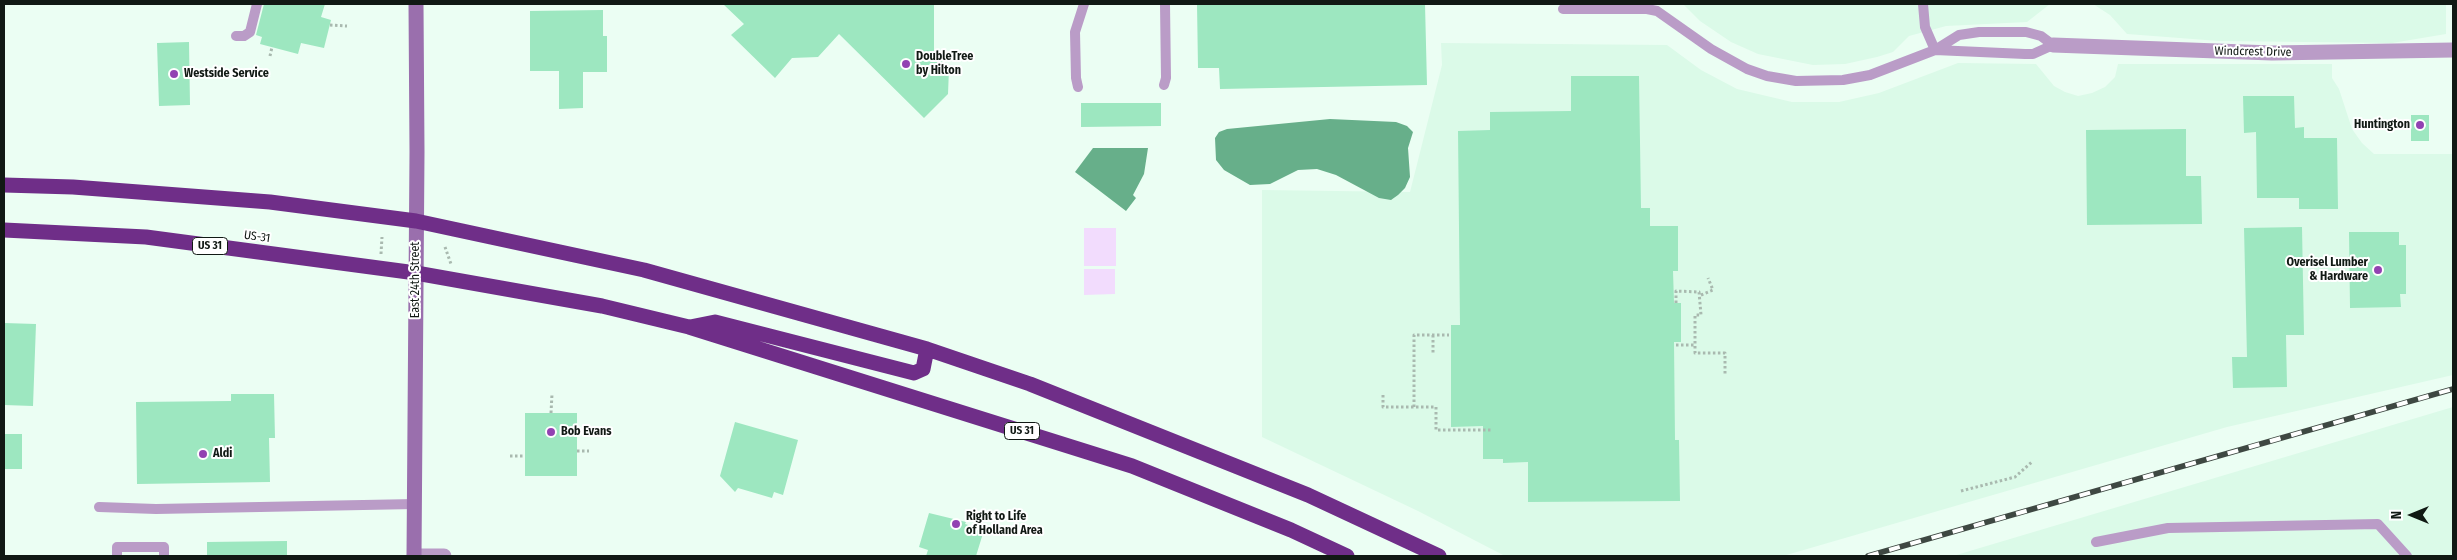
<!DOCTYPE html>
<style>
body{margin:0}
#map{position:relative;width:2457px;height:560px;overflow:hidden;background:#ebfef3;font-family:"Fira Sans Condensed",sans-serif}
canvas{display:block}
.frame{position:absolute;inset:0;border:5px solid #111914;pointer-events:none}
.north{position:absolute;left:2387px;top:490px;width:50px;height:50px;-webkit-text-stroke:4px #fff;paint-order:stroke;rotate:270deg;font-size:14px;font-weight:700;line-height:20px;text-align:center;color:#111914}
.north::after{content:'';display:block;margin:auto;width:18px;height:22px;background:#111914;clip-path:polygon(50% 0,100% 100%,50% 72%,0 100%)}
</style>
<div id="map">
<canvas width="2457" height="560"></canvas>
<div class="frame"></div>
<div class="north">N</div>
</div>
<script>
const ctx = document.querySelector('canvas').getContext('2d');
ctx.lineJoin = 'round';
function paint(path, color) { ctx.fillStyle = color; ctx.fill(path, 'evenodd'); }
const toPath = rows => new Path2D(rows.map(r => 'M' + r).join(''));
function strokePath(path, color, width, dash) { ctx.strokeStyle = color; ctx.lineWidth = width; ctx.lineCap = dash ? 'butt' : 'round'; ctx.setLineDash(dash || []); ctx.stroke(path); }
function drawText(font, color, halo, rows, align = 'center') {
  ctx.font = font + ' "Fira Sans Condensed",sans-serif'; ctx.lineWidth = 4; ctx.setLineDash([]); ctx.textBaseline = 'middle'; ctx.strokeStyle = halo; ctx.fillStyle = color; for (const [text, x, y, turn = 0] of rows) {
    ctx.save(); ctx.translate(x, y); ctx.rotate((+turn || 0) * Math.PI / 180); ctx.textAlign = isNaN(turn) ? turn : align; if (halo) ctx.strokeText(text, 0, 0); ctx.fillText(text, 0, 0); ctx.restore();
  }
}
const built = toPath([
 [1683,4,2050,4,2027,22,1946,26,1909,36,1893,52,1877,57,1845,64,1813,65,1758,54,1731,42,1700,21],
 [2093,4,2446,4,2446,34,2392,43,2219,41,2127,34,2110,15],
 [1441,43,1667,45,1701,70,1737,89,1792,102,1839,102,1879,93,1958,63,2036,64,2054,86,2065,92,2078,96,2092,93,2105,87,2115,77,2118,64,2332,64,2332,78,2339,89,2352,129,2362,143,2374,154,2453,154,2453,375,2227,427,1783,556,1505,556,1418,511,1262,437,1262,190,1410,192,1442,65],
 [2453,407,2453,556,1953,556]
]);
const green = toPath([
 [1084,228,1116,228,1116,266,1084,266],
 [1084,269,1115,269,1115,294,1084,295]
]);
const water = toPath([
 [1330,119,1396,122,1407,126,1413,132,1408,148,1410,177,1405,188,1398,195,1391,200,1379,198,1336,175,1317,169,1298,170,1270,184,1250,185,1224,170,1216,160,1215,138,1219,132,1227,129],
 [1093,148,1148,148,1144,174,1133,195,1136,198,1126,211,1075,172]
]);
const building = toPath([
 [264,4,325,4,321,17,331,20,324,48,301,43,298,54,260,44,262,37,256,35],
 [723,4,934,4,934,52,949,69,948,94,924,118,839,34,818,57,792,58,775,78,731,35,744,24],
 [1197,4,1425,4,1427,85,1220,89,1219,68,1198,68],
 [603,10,603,36,607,36,607,72,583,72,583,108,559,109,559,71,530,71,530,11],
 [189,42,190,105,159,106,157,43],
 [1571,76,1639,76,1641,208,1650,208,1650,226,1678,226,1678,271,1673,271,1674,303,1681,303,1681,342,1674,342,1675,440,1679,440,1680,501,1528,502,1528,462,1503,463,1503,459,1483,459,1483,426,1451,427,1451,325,1460,325,1458,131,1490,130,1490,112,1571,111],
 [2243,96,2294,96,2295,128,2304,127,2304,138,2337,138,2338,209,2299,209,2299,198,2257,198,2256,132,2244,133],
 [1081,103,1161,103,1161,126,1081,127],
 [2411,115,2429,115,2429,141,2411,141],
 [2186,129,2186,176,2201,176,2202,224,2087,225,2086,130],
 [2302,227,2304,335,2286,335,2287,387,2233,388,2232,357,2247,357,2244,228],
 [2349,232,2399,232,2399,245,2406,245,2406,294,2400,294,2401,307,2350,308],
 [4,323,36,324,33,406,4,405],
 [231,394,274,394,275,438,269,438,270,482,137,484,136,402,231,401],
 [525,413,577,413,577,476,525,476],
 [735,422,798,440,783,495,774,492,772,498,738,488,735,492,720,476],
 [4,434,22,434,22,469,4,469],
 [929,513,966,522,965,524,984,530,976,556,926,556,928,550,919,547],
 [287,541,287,556,207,556,207,542]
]);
const path = toPath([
 [330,25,347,26],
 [270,56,272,47],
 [445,247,451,264],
 [381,254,382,237],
 [1701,295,1713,290,1708,278],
 [1676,303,1676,291,1699,292,1701,315,1695,315,1695,353,1725,353,1725,376],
 [1433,335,1433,353],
 [1676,345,1695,345],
 [1383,395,1383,407,1436,407,1436,430,1492,430],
 [1414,407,1414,335,1449,335],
 [551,413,552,394],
 [577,451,589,451],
 [510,456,525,456],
 [1961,491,2015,477,2033,461]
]);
const lane = toPath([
 [1923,4,1925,27,1935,50],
 [1563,9,1647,9,1657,11,1711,49,1747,69,1767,76,1796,81,1843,80,1870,75,1935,50,1959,35,1979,32,2026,32,2041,36,2053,45,2033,54,2025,54,1935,50],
 [236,36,244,36,250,32,257,4],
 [1164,85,1166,78,1165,4],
 [1078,87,1076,78,1075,32,1084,4],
 [99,507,156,509,415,504],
 [2096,542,2168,528,2378,524,2407,556],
 [117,556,117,547,164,547,164,556]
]);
const street = toPath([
 [2053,45,2272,53,2453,50],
 [414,556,444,556]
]);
const secondary = toPath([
 [414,556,417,152,416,4]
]);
const highway = toPath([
 [4,185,73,187,270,202,416,221,644,270,927,349,1030,384,1308,495,1439,556],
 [4,230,146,237,416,273,602,306,689,327,1132,466,1291,530,1347,556],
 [690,327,715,322,914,373,923,369,927,349]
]);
const rail = toPath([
 [1868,556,2453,389]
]);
const markers = [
 [906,64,5,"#9242b2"],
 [174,74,5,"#9242b2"],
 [2420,125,5,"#9242b2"],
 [2378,270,5,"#9242b2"],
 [551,432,5,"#9242b2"],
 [203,454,5,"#9242b2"],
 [956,524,5,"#9242b2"]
];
const shields = [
 [210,246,35],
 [1022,431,35]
];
const shieldNames = [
 ["US 31",210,246],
 ["US 31",1022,431]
];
const streetNames = [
 ["Windcrest Drive",2253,52,1],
 ["US-31",257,237,8],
 ["East 24th Street",416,280,-90]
];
const poiNames = [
 ["DoubleTree",916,57],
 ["by Hilton",916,71],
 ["Westside Service",184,74],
 ["Huntington",2410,125,"right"],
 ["Overisel Lumber",2368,263,"right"],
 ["& Hardware",2368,277,"right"],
 ["Bob Evans",561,432],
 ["Aldi",213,454],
 ["Right to Life",966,517],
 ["of Holland Area",966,531]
];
paint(built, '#dbfae8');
paint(green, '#f2dcfd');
paint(water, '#67af8a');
paint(building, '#9de7c0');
strokePath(path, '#a9b9af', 3, [2.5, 2.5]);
strokePath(lane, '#ba9cc7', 10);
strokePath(street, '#ba9cc7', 15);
strokePath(secondary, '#9a6fad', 15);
strokePath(highway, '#6f2e88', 15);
strokePath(rail, '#3e4842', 5.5);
strokePath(rail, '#fff', 4, [11]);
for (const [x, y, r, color] of markers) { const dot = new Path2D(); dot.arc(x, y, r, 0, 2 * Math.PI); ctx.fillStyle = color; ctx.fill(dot); strokePath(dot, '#fff', 2); }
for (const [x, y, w] of shields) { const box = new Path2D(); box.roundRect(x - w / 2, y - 8.5, w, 17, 4); ctx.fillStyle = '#fff'; ctx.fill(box); strokePath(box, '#111914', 1); }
drawText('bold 11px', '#111914', null, shieldNames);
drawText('12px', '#111914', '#fff', streetNames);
drawText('bold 12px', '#111914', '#fff', poiNames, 'left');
</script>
